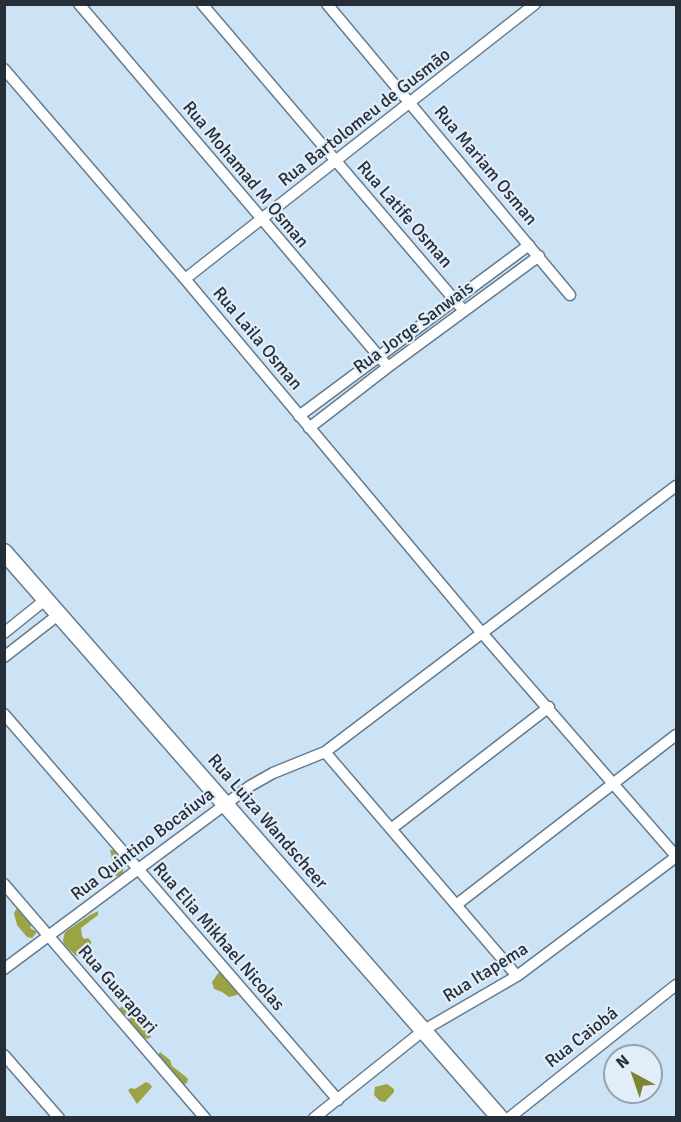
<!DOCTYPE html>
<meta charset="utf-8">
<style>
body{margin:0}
#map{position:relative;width:681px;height:1122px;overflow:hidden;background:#cce3f6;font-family:Signika,sans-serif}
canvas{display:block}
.frame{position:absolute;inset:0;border:6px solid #262f37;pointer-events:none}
.north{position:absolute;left:603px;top:1044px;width:60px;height:60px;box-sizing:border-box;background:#e1eefa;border:2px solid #96a2ac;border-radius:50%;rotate:320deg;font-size:16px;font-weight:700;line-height:24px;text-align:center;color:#262f37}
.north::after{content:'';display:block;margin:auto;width:21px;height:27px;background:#7e842f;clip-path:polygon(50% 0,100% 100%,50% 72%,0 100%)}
</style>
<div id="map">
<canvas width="681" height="1122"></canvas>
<div class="frame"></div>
<div class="north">N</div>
</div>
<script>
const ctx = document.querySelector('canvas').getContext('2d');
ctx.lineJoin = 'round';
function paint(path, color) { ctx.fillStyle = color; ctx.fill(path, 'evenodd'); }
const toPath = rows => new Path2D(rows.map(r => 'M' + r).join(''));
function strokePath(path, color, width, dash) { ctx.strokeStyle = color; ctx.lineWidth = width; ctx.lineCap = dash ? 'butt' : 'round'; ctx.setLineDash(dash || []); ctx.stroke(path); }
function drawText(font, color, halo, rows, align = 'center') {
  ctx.font = font + ' Signika,sans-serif'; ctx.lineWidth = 4.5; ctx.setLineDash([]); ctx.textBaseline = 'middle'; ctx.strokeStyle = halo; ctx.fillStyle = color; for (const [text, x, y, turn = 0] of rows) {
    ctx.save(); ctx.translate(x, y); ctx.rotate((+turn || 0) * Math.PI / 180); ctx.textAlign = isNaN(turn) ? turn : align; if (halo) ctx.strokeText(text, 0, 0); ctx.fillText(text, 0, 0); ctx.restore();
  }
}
const forest = toPath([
 [110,850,114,850,117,852,124,867,122,875,118,877,112,872,110,866,112,859],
 [18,906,32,924,30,928,37,932,32,938,27,937,17,925,14,913],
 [98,911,98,915,81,928,82,936,84,939,88,938,91,941,91,946,83,949,80,956,76,956,64,944,63,940,65,932,90,915],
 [219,972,224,973,239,991,237,995,229,997,222,992,214,989,212,982],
 [125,1006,135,1015,140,1025,150,1033,151,1037,147,1039,136,1033,118,1010,121,1007],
 [160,1052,170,1060,172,1066,185,1076,188,1079,187,1083,183,1085,158,1055],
 [146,1082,150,1084,152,1087,137,1104,128,1090,131,1088,135,1089],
 [387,1084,394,1089,394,1092,385,1102,380,1101,374,1095,375,1087]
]);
const street = toPath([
 [79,4,388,367],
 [202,4,464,311],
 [327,4,570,295],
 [4,69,185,279,482,633,676,856],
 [185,279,535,4],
 [299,416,529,245],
 [309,428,388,367,539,256],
 [4,633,45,600],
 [4,657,58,615],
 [4,714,338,1100],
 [325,752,517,976],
 [391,829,549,707],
 [4,884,205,1118],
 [456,905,676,735],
 [4,969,250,786,273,773,325,752,676,486],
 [4,1055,59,1118],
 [314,1118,424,1030,517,976,676,857],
 [509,1118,676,985]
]);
const secondary = toPath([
 [4,552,500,1118]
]);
const streetNames = [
 ["Rua Bartolomeu de Gusmão",365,118,-38],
 ["Rua Mariam Osman",485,166,50],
 ["Rua Mohamad M Osman",245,175,50],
 ["Rua Latife Osman",404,215,49],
 ["Rua Jorge Sanwais",414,328,-36],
 ["Rua Laila Osman",257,339,50],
 ["Rua Luiza Wandscheer",267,822,49],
 ["Rua Quintino Bocaíuva",143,845,-37],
 ["Rua Elia Mikhael Nicolas",218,937,49],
 ["Rua Itapema",486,973,-32],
 ["Rua Guarapari",117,990,49],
 ["Rua Caiobá",582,1038,-38]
];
paint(forest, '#9ca345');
strokePath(street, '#657a8c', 13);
strokePath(secondary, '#657a8c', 19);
strokePath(street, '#fff', 10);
strokePath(secondary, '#fff', 16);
drawText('18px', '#262f37', '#e1eefa', streetNames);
</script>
